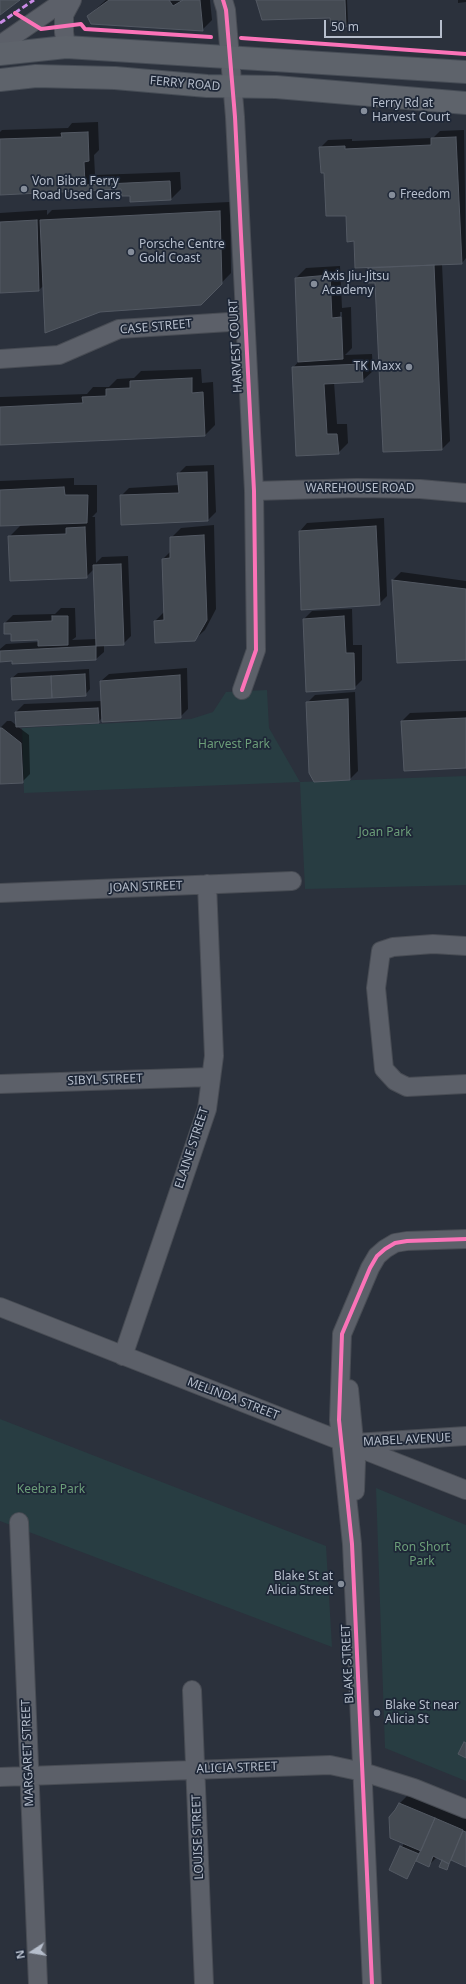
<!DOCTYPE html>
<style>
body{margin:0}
#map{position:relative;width:466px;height:1984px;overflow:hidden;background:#2b313c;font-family:"Noto Sans",sans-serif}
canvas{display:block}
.north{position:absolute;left:12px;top:1932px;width:40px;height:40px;-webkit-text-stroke:3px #1e2737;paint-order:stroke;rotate:258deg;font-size:11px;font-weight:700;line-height:16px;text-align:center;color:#b6becc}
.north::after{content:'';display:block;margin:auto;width:14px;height:18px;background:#b6becc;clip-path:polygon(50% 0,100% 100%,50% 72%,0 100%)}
.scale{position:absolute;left:324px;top:20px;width:118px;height:18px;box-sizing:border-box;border:2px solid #b6becc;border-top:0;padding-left:5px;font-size:12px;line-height:14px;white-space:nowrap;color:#b6becc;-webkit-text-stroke:3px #1e2737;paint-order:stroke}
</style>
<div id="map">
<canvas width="466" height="1984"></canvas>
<div class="north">N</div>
<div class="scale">50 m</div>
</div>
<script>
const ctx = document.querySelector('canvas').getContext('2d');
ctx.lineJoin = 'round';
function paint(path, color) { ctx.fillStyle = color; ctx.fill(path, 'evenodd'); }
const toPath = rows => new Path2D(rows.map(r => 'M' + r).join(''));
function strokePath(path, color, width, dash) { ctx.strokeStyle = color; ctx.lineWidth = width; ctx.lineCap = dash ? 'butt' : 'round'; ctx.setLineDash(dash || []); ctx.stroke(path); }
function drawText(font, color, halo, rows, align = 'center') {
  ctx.font = font + ' "Noto Sans",sans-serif'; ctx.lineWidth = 3.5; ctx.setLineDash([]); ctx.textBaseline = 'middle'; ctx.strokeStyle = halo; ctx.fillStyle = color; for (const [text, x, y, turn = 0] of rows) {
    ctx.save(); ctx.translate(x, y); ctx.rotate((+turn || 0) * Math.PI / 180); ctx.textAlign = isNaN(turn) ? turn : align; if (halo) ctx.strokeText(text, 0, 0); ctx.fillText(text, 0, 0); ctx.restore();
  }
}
const green = toPath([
 [267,690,269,728,300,782,466,776,466,885,305,889,300,782,24,793,22,728,191,719,213,712,226,692],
 [0,1419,326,1546,332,1647,0,1521],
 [376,1488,466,1525,466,1781,385,1748]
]);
const shadow = toPath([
 [106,0,210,0,212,20,202,30,88,16],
 [257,0,347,0,348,24,346,26,331,17],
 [458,0,466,0,466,2,458,3],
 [98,122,99,150,94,155,95,175,180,172,181,189,171,199,131,195,122,188,0,194,0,132,2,130,68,128,72,123],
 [464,130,466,258,462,263,442,264,450,441,442,449,376,282,369,282,369,267,355,240,347,215,325,172,320,148,328,140,352,139,352,141,433,138,440,131],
 [230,202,231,273,201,304,44,285,39,290,0,292,0,213,47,210,47,215,52,210],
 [340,266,342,308,351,307,352,348,345,355,372,354,373,371,362,381,334,382,337,424,347,424,348,443,338,453,297,455,293,368,299,361,296,278,306,268],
 [340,312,342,312,343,350,341,350],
 [201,369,202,383,213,382,215,425,205,435,0,444,0,397,87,394,93,387,109,387,117,379,134,378,141,371],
 [214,465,216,512,208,520,121,496,129,488,179,485,178,474,186,466],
 [74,478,74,485,97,485,97,512,92,517,95,517,96,563,102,557,128,556,131,636,123,644,104,644,104,652,96,659,0,661,0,649,6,644,39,642,39,639,5,633,5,623,13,615,55,614,61,608,75,608,76,637,72,640,97,639,94,569,86,577,9,537,21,525,0,525,0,481],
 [384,518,387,596,379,604,300,531,307,523],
 [214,525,216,609,205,630,194,640,155,621,164,612,163,559,171,551,171,538,181,528],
 [401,572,466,581,466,659,393,580],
 [352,609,353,645,362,645,362,680,354,688,304,619,312,611],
 [187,668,188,709,180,717,103,717,98,722,17,726,29,735,30,774,22,782,0,783,0,728,7,721,11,721,16,725,16,712,24,704,102,701,101,681,109,674],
 [89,669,90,689,85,695,12,678,18,673],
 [355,692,358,771,350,779,307,703,315,695],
 [466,711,466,767,402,721,410,713],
 [410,1793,466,1816,466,1865,452,1859,446,1869,443,1861,437,1857,429,1865,417,1860,407,1878,391,1870,404,1843,396,1811,400,1803]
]);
const building = toPath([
 [0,0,20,0,0,15,0,0],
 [109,0,200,0,203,31,91,24,87,16,109,0],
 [169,0,183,0,173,6,169,0],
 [256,0,345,0,346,27,331,27,330,18,262,20,256,0],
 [88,132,89,161,84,162,85,185,170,181,171,200,130,202,130,196,122,196,121,189,0,195,0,139,62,137,61,133,88,132],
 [456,137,462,264,355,268,354,241,347,242,346,216,326,216,324,173,321,173,319,147,345,146,345,149,431,145,431,138,456,137],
 [220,211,222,284,201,305,100,312,45,333,40,220,220,211],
 [37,220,39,291,0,293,0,222,37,220],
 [434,265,442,450,383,452,375,283,368,283,368,268,434,265],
 [330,275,332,318,341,317,343,359,298,362,295,278,330,275],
 [362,364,363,382,324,384,327,434,337,434,339,454,296,456,292,367,362,364],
 [192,378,192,393,203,392,205,436,0,445,0,407,83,403,82,397,106,396,106,389,130,388,130,381,192,378],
 [207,472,208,521,121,525,120,495,179,493,177,473,207,472],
 [64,487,65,495,88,495,87,523,0,526,0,490,64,487],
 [376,526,380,605,301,610,299,531,376,526],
 [85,527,87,578,10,581,8,536,66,534,66,528,85,527],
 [204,535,207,620,195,641,155,643,154,621,164,620,162,559,170,558,170,537,204,535],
 [121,564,124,645,96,646,93,565,121,564],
 [392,580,466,589,466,660,397,663,392,580],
 [52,616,68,616,68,645,38,646,38,640,11,641,11,634,4,634,4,623,52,621,52,616],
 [344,616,346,653,354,653,355,689,306,692,303,619,344,616],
 [96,646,96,660,12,664,12,661,0,662,0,651,96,646],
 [85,674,86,696,52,698,51,676,85,674],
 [180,675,181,718,102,722,100,681,180,675],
 [51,676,52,698,12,700,11,678,51,676],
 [348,699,350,780,314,782,309,773,306,702,348,699],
 [98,708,99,723,16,727,15,712,98,708],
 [466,718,466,768,404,771,401,721,466,718],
 [0,728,2,728,21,743,23,783,0,784,0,728],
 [464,1742,466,1743,466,1758,458,1754,464,1742],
 [399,1803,435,1818,421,1851,390,1838,389,1817,395,1810,399,1803],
 [435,1818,463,1830,449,1864,433,1856,429,1867,416,1861,435,1818],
 [463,1831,466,1832,466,1867,451,1860,463,1831],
 [400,1846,419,1854,407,1879,389,1870,400,1846],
 [442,1860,449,1864,447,1870,439,1867,442,1860]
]);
const street = toPath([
 [223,0,226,10,235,117,254,491,256,650,242,690],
 [0,45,65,0],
 [66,47,64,32,64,15,72,0],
 [0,359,59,355,119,329,245,321],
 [254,491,357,488,420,489,466,493],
 [0,893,292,881],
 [466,946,433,944,393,947,381,951,376,988,384,1069,395,1081,407,1087,466,1084],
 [0,1084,210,1077],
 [0,1307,466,1490],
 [123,1356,207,1109,214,1056,207,884],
 [349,1389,356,1462,355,1491],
 [355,1443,466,1436],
 [19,1522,38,1984],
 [192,1690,204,1984],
 [0,1777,330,1765,363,1772,414,1788,466,1809],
 [372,1984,352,1544,339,1420,342,1334,370,1268,377,1256,385,1249,395,1243,407,1241,466,1239]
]);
const primary = toPath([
 [0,54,66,47,466,72],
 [0,80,36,76,115,78,207,86,276,87,466,103]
]);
const quiet = toPath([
 [0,23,34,0]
]);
const cycleway = toPath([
 [223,0,226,10,235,117,254,491,256,650,242,690],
 [15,13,41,29,81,24,85,29,211,37],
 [241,38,466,54],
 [372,1984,352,1544,339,1420,342,1334,370,1268,377,1256,385,1249,395,1243,407,1241,466,1239]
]);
const markers = [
 [364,111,4,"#858d9a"],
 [24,189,4,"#858d9a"],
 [392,195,4,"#858d9a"],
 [131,252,4,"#858d9a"],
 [314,284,4,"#858d9a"],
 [409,367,4,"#858d9a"],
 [341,1584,4,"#858d9a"],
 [377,1713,4,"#858d9a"]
];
const streetNames = [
 ["FERRY ROAD",185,84,5],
 ["CASE STREET",156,327,-5],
 ["HARVEST COURT",236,346,-93],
 ["WAREHOUSE ROAD",360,489],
 ["JOAN STREET",146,887,-2],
 ["SIBYL STREET",105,1080,-2],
 ["ELAINE STREET",192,1148,-72],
 ["MELINDA STREET",233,1399,21],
 ["MABEL AVENUE",407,1440,-3],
 ["BLAKE STREET",348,1664,-93],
 ["MARGARET STREET",28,1753,-92],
 ["ALICIA STREET",237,1768,-2],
 ["LOUISE STREET",198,1837,-92]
];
const poiNames = [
 ["Ferry Rd at",372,104],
 ["Harvest Court",372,118],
 ["Von Bibra Ferry",32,182],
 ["Road Used Cars",32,196],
 ["Freedom",400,195],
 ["Porsche Centre",139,245],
 ["Gold Coast",139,259],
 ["Axis Jiu-Jitsu",322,277],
 ["Academy",322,291],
 ["TK Maxx",401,367,"right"],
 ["Blake St at",333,1577,"right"],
 ["Alicia Street",333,1591,"right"],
 ["Blake St near",385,1706],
 ["Alicia St",385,1720]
];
const parkNames = [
 ["Harvest Park",234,745],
 ["Joan Park",385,833],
 ["Keebra Park",51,1490],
 ["Ron Short",422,1548],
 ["Park",422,1562]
];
paint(green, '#283d42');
paint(shadow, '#0007');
paint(building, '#444a52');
strokePath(building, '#535963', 1);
strokePath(street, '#484c54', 20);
strokePath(primary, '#464c55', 24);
strokePath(street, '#5c6069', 18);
strokePath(primary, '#5e636b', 22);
strokePath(quiet, '#ca8be6', 3, [6, 3]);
strokePath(cycleway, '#fb73b8', 4);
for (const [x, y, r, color] of markers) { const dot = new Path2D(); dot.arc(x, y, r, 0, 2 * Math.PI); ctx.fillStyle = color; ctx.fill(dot); strokePath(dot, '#1e2737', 1.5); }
drawText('12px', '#b6becc', '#1e2737', streetNames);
drawText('12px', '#b6becc', '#1e2737', poiNames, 'left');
drawText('12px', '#6c9e79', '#1e2737', parkNames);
</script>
